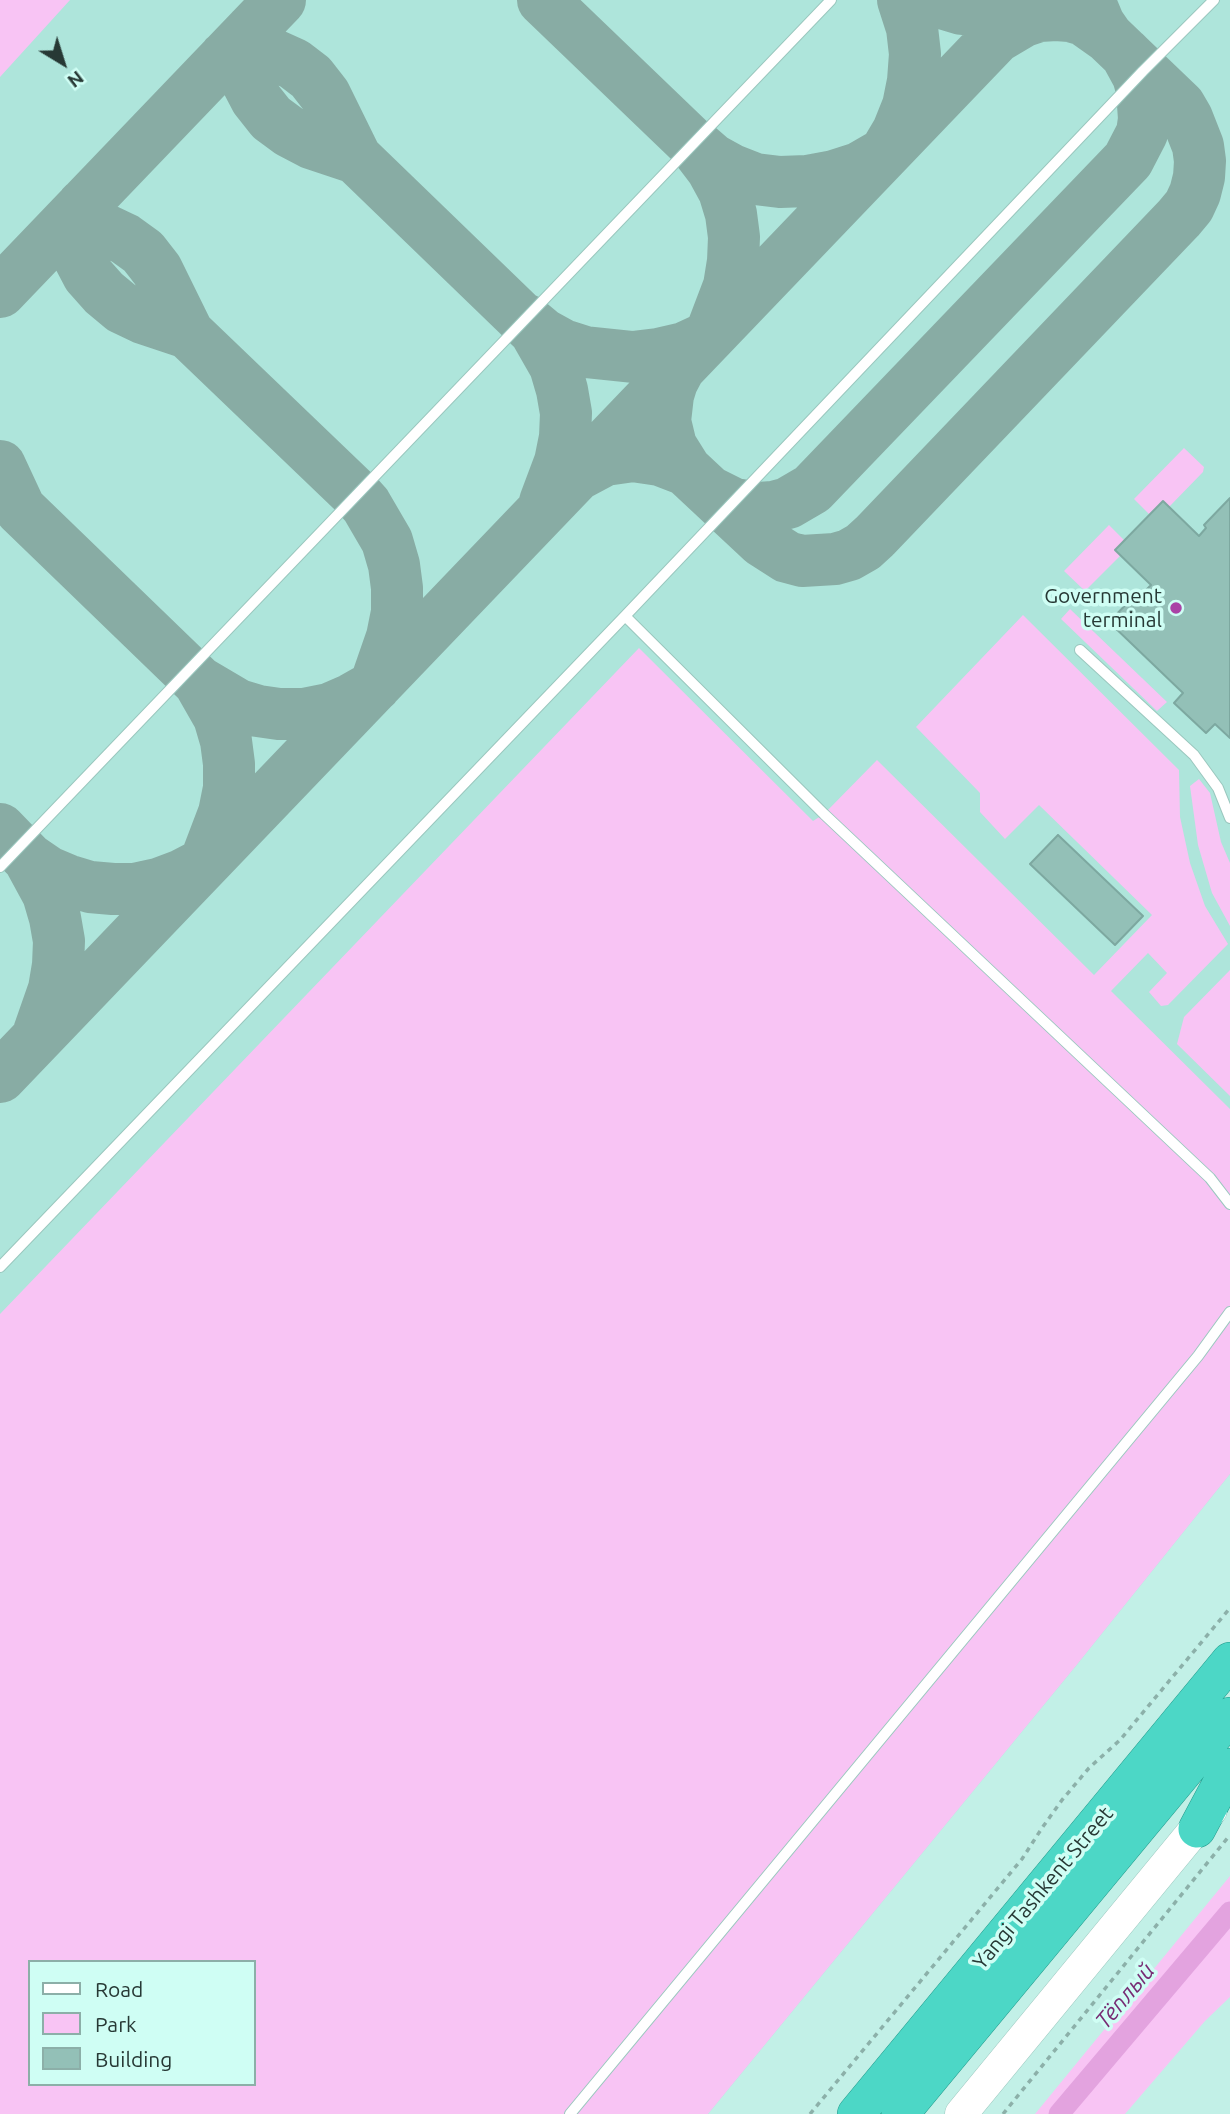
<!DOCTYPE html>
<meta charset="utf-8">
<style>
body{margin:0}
#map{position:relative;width:1230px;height:2114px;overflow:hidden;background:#c2f0e7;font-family:Ubuntu,sans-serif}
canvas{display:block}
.legend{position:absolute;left:28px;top:1960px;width:228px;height:126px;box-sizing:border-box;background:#cffef4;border:2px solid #8cafa8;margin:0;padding:9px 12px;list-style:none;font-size:21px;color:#273935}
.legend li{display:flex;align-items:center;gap:14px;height:35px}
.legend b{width:35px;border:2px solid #8cafa8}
.north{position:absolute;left:28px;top:28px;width:70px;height:70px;-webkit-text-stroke:5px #cffef4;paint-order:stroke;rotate:142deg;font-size:19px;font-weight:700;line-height:28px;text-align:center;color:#273935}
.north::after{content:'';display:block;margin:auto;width:24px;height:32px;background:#273935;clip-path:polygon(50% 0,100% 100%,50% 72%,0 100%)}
</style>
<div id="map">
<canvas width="1230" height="2114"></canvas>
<ul class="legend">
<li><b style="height:9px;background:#fff"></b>Road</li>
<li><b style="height:19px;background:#f8c4f4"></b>Park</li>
<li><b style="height:19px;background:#93c0b7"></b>Building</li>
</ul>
<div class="north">N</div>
</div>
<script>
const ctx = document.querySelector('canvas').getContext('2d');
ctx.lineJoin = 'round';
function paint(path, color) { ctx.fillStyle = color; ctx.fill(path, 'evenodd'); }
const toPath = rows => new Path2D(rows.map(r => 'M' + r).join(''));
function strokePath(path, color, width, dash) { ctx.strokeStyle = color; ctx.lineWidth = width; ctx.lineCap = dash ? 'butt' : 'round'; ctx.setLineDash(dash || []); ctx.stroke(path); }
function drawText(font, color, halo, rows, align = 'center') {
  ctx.font = font + ' Ubuntu,sans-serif'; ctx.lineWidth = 7; ctx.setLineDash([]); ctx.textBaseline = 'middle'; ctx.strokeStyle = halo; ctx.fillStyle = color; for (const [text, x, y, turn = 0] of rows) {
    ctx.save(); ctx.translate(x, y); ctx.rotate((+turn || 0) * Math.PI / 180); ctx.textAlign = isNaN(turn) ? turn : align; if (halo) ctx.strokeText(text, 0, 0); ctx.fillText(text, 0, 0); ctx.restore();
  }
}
const built = toPath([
 [0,0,1230,0,1230,1474,1075,1667,708,2114,0,2114],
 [30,1962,254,1962,254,2084,30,2084]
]);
const green = toPath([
 [0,0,70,0,0,77],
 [1184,448,1204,467,1203,472,1169,507,1163,501,1149,514,1134,499],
 [1109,525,1124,540,1115,550,1121,555,1085,591,1064,571],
 [1070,609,1167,702,1157,711,1061,619],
 [1023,615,1179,770,1180,817,1190,863,1205,906,1228,944,1168,1005,1161,1006,1149,992,1167,973,1148,953,1111,991,1230,1109,1230,1474,1075,1667,708,2114,0,2114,0,1314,639,648,813,821,824,814,877,760,1094,975,1152,915,1039,805,1005,839,980,812,980,793,916,727],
 [30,1962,254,1962,254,2084,30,2084],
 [1199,779,1210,793,1221,842,1230,863,1230,926,1212,893,1198,845,1190,786],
 [1230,970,1230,1096,1177,1044,1184,1017],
 [1230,1876,1230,1997,1205,2021,1125,2114,1035,2114]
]);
const canal = toPath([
 [1059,2114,1230,1912]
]);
const taxiway = toPath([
 [932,0,962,9,982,11,1043,9],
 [252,29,244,53,245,78,256,99,271,118,290,132,311,143,356,158],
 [997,37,1024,21,1039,16,1056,15,1070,16,1084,20,1108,37,1099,24,1089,0],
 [225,57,249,52,274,55,294,64,311,77,325,95,356,158,535,331,555,366,562,390,566,413,565,437,560,462,545,502],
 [697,146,712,159,732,170,755,179,780,182,807,181,834,176,859,168,885,153,898,131,908,106,913,81,915,54,912,28,903,0],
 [83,205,77,228,77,254,88,275,104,293,122,308,143,318,188,333],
 [56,234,81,227,106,230,125,239,143,252,157,270,188,333,357,495,366,505,387,541,394,565,397,588,397,612,392,637,375,686,352,699,329,709,304,714,279,714,258,711,238,705,199,682],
 [0,292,280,0],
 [525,319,543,334,563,345,585,352,633,357,658,354,684,348,710,336,729,286,733,261,734,237,731,214,724,191,712,169,693,144,543,0],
 [0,466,20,509,199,682,219,717,226,741,229,764,229,788,224,813,205,863,182,875,158,884,135,889,113,889,90,887,67,880,48,872,29,859],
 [686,470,762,541,787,557,802,561,835,559,849,555,863,547,875,536,1179,218,1189,206,1195,193,1199,177,1200,161,1198,146,1187,118,1180,106,1108,37],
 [575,476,605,460,633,456,660,460,686,470,671,446,665,421,668,395,672,382,681,365],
 [710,492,734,504,759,508,773,507,788,503,812,489,1128,160,1142,133,1144,119,1142,90,1138,76,1126,54],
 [0,829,29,859,48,894,55,918,59,941,58,965,54,989,39,1032],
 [0,1077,1032,0]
]);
const building = toPath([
 [1230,498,1230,738,1215,724,1206,733,1174,703,1183,693,1109,622,1139,591,1142,594,1151,585,1115,550,1163,501,1199,536,1206,528,1204,525,1230,498],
 [1058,835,1143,916,1115,945,1030,864,1058,835]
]);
const path = toPath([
 [810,2114,1022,1859,1042,1828,1062,1800,1089,1768,1120,1740,1230,1608],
 [1003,2114,1230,1835]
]);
const service = toPath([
 [625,616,824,814,1210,1178,1230,1204],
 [1080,650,1194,755,1218,788,1230,818],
 [0,867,831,0],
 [0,1267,625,616,1143,71,1214,0],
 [570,2114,1198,1356,1230,1312]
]);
const secondary = toPath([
 [961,2114,1211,1810]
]);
const trunk = toPath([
 [1197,1829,1230,1767],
 [856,2114,1230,1661],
 [900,2114,1230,1716]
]);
const markers = [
 [1176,608,7,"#aa43a6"]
];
const poiNames = [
 ["Government",1162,596],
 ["terminal",1162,620]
];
const streetNames = [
 ["Yangi Tashkent Street",1043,1888,-50]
];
const waterNames = [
 ["Тёплый",1125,1996,-50]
];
paint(built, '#aee5db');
paint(green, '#f8c4f4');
strokePath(canal, '#e3a3df', 21);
strokePath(taxiway, '#88aca4', 52);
paint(building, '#93c0b7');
strokePath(building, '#7da8a0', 2);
strokePath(service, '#9ac7be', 12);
strokePath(secondary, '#9ac7be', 33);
strokePath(trunk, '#22998a', 38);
strokePath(path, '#8cb0a9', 3.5, [5, 5]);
strokePath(service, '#fff', 10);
strokePath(secondary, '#fff', 32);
strokePath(trunk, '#4cd7c6', 37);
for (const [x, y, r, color] of markers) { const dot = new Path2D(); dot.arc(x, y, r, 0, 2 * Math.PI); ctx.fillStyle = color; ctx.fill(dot); strokePath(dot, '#cffef4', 2.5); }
drawText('21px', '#273935', '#cffef4', poiNames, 'right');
drawText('21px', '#273935', '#cffef4', streetNames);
drawText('italic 23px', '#772d74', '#cffef4', waterNames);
</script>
